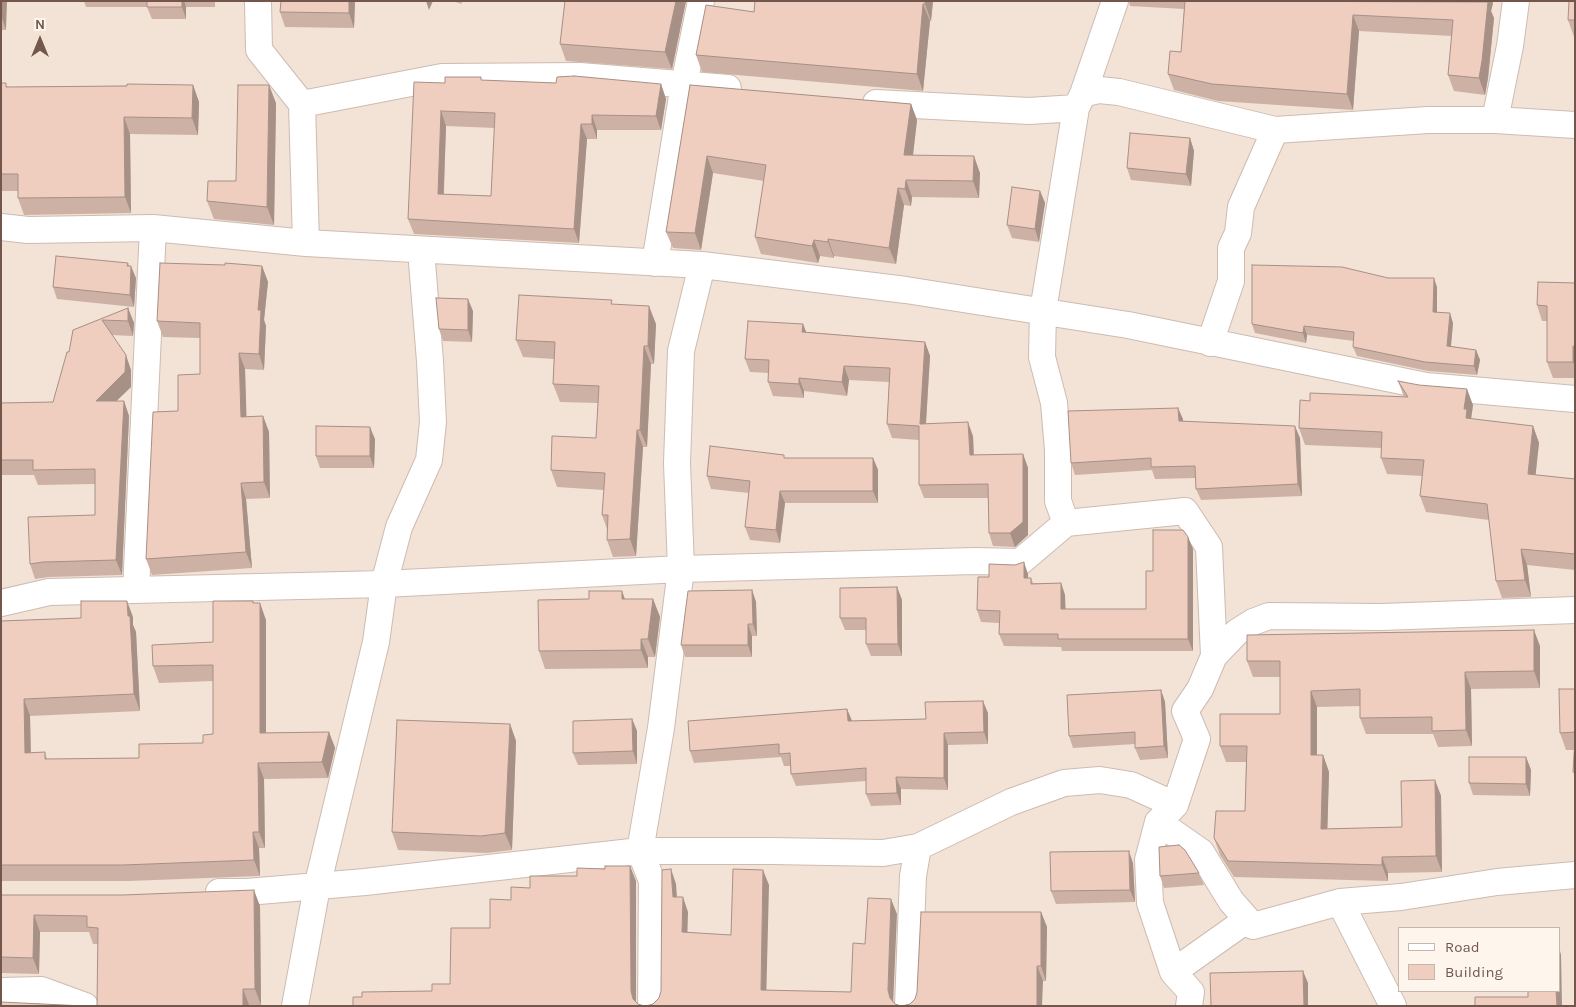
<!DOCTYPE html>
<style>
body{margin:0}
#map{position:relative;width:1576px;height:1007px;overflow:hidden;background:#fbf1e7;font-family:Karla,sans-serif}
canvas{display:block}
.frame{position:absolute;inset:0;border:2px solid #73574d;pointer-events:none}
.legend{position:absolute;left:1398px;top:927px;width:162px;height:65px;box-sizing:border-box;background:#fef6ed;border:1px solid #c6b6ad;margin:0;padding:6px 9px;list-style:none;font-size:15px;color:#73574d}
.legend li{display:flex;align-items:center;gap:10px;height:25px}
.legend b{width:25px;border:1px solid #c6b6ad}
.north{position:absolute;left:15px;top:15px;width:50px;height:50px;-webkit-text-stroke:4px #fef6ed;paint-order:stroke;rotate:0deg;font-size:14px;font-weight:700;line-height:20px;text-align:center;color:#73574d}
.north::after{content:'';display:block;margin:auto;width:18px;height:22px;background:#73574d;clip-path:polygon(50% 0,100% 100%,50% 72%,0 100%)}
</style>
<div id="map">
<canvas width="1576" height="1007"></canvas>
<div class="frame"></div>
<ul class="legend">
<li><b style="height:6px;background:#fff"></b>Road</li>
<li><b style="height:14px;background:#efcec0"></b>Building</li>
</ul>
<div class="north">N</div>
</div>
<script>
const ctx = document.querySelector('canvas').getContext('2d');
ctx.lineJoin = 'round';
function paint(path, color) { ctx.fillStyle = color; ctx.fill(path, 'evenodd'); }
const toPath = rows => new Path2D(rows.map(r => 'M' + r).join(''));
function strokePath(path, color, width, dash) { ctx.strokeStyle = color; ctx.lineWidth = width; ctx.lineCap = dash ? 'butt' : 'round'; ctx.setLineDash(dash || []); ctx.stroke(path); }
const residential = toPath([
 [1,1,1575,1,1575,1006,1,1006],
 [1400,928,1560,928,1560,991,1400,991]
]);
const street = toPath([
 [258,1,259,50,302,104,306,243],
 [1083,94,1115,1],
 [876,103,1029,111,1076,108],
 [302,104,442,77,580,76,728,88],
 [1495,120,1510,46,1516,1],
 [1,227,28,230,153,228,306,243,702,265,906,290,1128,325,1426,386,1575,399],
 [655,263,684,84,701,1],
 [1210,343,1231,281,1231,248,1238,233,1241,207,1275,130],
 [136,590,153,228],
 [1,603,49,592,384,584,681,569,975,561,1020,562,1066,523],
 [1214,656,1237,632,1253,622,1269,616,1381,617,1575,610],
 [1175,805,1197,739,1185,711,1200,689,1214,656,1209,547,1185,511,1066,523,1058,501,1058,450,1054,403,1042,357,1043,311,1076,108,1083,94,1099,90,1119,92,1275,130,1428,120,1495,120,1575,125],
 [1158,822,1148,860,1150,903,1173,972,1191,992,1189,1006],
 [219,892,247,892,365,882,640,851,772,851,883,853,918,847,1011,802,1064,783,1100,780,1131,785,1175,805,1158,822,1201,852,1231,901,1253,926],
 [1340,902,1393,1006],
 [1173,972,1245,921,1253,926,1340,902,1401,897,1497,882,1575,875],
 [1,991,41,990,85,1006],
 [295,1006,317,887,376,642,384,584,399,527,429,460,433,422,430,361,421,250],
 [651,1006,652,881,640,851,661,728,681,569,677,463,681,351,702,265],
 [908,1006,913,876,918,847]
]);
const wall = toPath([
 [1,1,6,30,1,30],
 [84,1,215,1,215,7,186,7,186,19,152,19,147,7,86,7],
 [281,1,355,1,354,28,285,27,280,12],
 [452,1,461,1,462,4],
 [565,1,686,1,672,69,566,61,560,44],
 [755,1,933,1,931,21,930,21,923,91,702,72,696,55,754,12],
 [1129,1,1492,1,1493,3,1491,11,1494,18,1488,78,1485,95,1454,91,1448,75,1452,36,1359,31,1353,110,1218,101,1174,90,1168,74,1181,52,1184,9,1130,6],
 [1575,1,1575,37,1574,37,1568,20],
 [482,80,556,83,661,84,666,99,661,130,597,130,597,139,587,139,579,243,414,234,408,219,445,83],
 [446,126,495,128,491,196,444,194],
 [1,83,8,87,193,85,199,102,198,135,130,134,131,213,24,215,18,198,18,191,1,191],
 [690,85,911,104,917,120,913,155,980,173,979,198,912,197,911,206,904,205,896,264,834,256,834,258,820,256,818,263,761,254,755,237,764,181,713,173,701,250,673,248,666,232],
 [276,103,274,225,214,219,207,201,236,181],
 [1190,138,1194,151,1191,186,1131,180,1127,168],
 [1040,191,1045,203,1039,242,1012,238,1007,225],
 [262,266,268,282,264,320,266,326,264,370,245,369,246,417,263,416,269,432,270,498,246,499,252,568,152,575,146,559,178,411,200,374,200,338,163,337,157,321],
 [136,278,134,307,57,299,53,287],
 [1388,278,1437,287,1437,312,1453,323,1451,346,1476,350,1480,360,1477,375,1428,371,1357,356,1353,347,1354,341,1307,335,1306,343,1255,333,1252,324],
 [1575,283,1575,378,1553,378,1547,362,1547,321,1542,321,1537,305],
 [613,304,656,324,654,364,651,364,647,447,643,447,636,556,613,557,607,540,607,529,602,515,604,490,557,487,551,470,596,438,598,403,560,402,553,384,554,359,523,357,516,340],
 [128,308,134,323,133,336,112,335,131,370,131,387,116,401,124,401,129,416,122,575,49,577,35,579,30,564,95,515,95,484,38,485,34,475,1,475,1,403,53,402,69,352,73,330],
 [473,311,472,342,443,341,439,329],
 [803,324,806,332,925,342,930,356,926,424,973,436,974,455,1023,454,1028,468,1028,535,1015,547,993,546,989,533,988,498,924,498,919,485,919,440,892,438,887,424,889,382,849,380,847,396,804,391,804,398,773,396,768,382,769,373,750,372,745,359],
 [1398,381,1473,405,1471,419,1533,426,1539,443,1535,475,1575,479,1575,570,1527,565,1531,597,1502,598,1496,581,1489,520,1426,512,1420,496,1422,476,1387,474,1381,458,1381,448,1305,445,1299,428,1310,401,1404,397],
 [1178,408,1183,421,1300,438,1302,496,1201,500,1196,489,1196,478,1155,479,1152,470,1075,475,1071,463],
 [375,439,374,468,320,468,316,456],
 [786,458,873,458,878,470,878,503,785,503,780,543,750,540,745,527,749,493,711,489,707,476],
 [1188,537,1193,549,1193,651,1062,651,1061,647,1004,646,999,634,999,623,981,622,977,610,989,577,1028,574,1028,578,1031,578,1033,583,1061,583,1065,595,1065,609,1146,609,1153,571],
 [897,587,902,600,902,656,871,656,866,644,866,630,845,630,840,618],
 [752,590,756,602,757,636,752,636,752,657,685,657,681,645],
 [622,591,625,599,653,599,660,617,655,657,648,657,648,668,545,669,539,651,589,599],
 [253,601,254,603,266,620,266,733,329,732,335,748,328,778,264,779,265,848,259,848,260,876,129,881,1,881,1,621,81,618,133,617,133,625,136,632,140,711,30,716,31,753,45,752,47,759,139,758,203,743,213,734,213,681,159,683,153,666,213,642],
 [1540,646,1540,688,1471,689,1472,746,1438,747,1433,734,1366,734,1360,718,1360,706,1317,707,1317,755,1323,755,1329,772,1327,829,1402,827,1435,780,1441,796,1442,872,1388,873,1388,881,1234,877,1220,855,1214,838,1245,811,1246,762,1226,762,1220,746,1280,714,1280,677,1253,677,1247,661],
 [1575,689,1575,776,1573,772,1574,750,1566,750,1560,733],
 [1161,690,1165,702,1168,758,1140,760,1135,748,1135,744,1073,748,1069,736],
 [847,709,852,721,926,719,988,713,988,744,948,745,948,790,901,789,901,805,871,806,866,794,866,781,796,786,791,774,790,766,784,766,781,757,694,763,690,751],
 [632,719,637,731,637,764,578,765,573,753],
 [510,724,516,741,512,850,487,853,398,850,392,832],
 [1526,757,1531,770,1530,796,1473,795,1469,783],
 [1133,863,1135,902,1056,904,1051,891],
 [1199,873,1204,885,1164,888,1160,876],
 [1,895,260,906,261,1005,249,1005,98,944,93,944,89,932,40,932,39,974,1,973],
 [1041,912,1047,927,1046,981,1043,981,910,1004]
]);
const shadedWall = toPath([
 [2,1,7,1,6,30,2,18],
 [182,1,184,1,186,7,186,19,182,7],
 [349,1,355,1,354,28,349,13],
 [426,1,433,1,429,10],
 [676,1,686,1,672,69,665,52],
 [925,1,933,1,931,21,925,4],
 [1484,1,1492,1,1493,3,1491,11,1494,18,1488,78,1485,95,1479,78],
 [923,4,930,21,923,91,917,74],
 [1353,15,1359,31,1353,110,1347,94],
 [661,84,666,99,661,130,656,116],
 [193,85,199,102,198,135,192,118],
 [269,85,276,103,274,225,267,207],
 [911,104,917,120,911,172,904,155],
 [441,111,446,126,443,208,438,194],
 [592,115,597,130,597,139,592,124],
 [124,117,130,134,131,213,125,197],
 [581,124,587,139,579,243,574,229],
 [1190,138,1194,151,1191,186,1186,174],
 [707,156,713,173,701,250,695,233],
 [974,156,980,173,979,198,973,181],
 [906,180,912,197,911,206,905,189],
 [898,188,904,205,896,264,889,248],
 [1040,191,1045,203,1039,242,1035,229],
 [828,239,834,256,834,258,828,242],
 [814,240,820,256,818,263,812,246],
 [128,263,131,272,131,266,136,278,134,307,130,295],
 [262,266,268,282,264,320,266,326,264,370,259,354,258,310],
 [1434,278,1437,287,1437,321,1433,312],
 [468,299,473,311,472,342,468,330],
 [649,306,656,324,654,364,648,346],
 [128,308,134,323,133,336,128,321],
 [1450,313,1453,323,1450,355,1447,346],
 [803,324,808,337,802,332],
 [1304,326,1307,335,1306,343,1303,333],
 [925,342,930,356,925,438,920,424],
 [644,346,651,364,647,447,640,430],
 [1573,346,1575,350,1575,366,1573,362],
 [1476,350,1480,360,1477,375,1474,366],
 [239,353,245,369,247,432,241,417],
 [126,355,131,370,131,387,101,416,96,401],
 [844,366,849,380,847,396,842,382],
 [799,378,804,391,804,398,799,384],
 [1467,389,1473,405,1471,419,1466,418,1464,409],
 [124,401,129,416,122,575,116,560],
 [1178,408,1183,419,1183,433,1179,421],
 [263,416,269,432,270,498,264,482],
 [968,422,973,436,974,468,970,455],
 [1295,426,1300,438,1302,496,1298,484],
 [1533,426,1539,443,1534,490,1528,474],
 [370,427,375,439,374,468,370,456],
 [637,430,643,447,636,556,630,539],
 [1023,454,1028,468,1028,535,1015,547,1010,533],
 [873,458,878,470,878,503,873,491],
 [241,483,246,499,252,568,246,552],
 [780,491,785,503,780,543,776,530],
 [1188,537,1193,549,1193,651,1188,639],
 [1521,549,1527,565,1531,597,1525,580],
 [1024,562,1028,574,1028,590,1024,578],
 [1061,583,1065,595,1066,621,1061,609],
 [897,587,902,600,902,656,898,644],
 [752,590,756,602,757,636,753,624],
 [622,591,628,609,622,599],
 [653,599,660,617,655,657,648,639],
 [127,601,133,617,133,625,136,632,140,711,134,694],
 [260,603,266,620,266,749,260,733],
 [748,624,752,636,752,657,748,645],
 [1534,630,1540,646,1540,688,1534,671],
 [641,639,648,657,648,668,641,650],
 [1465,672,1471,689,1472,746,1466,730],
 [1161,690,1165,702,1168,758,1164,746],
 [1311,691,1317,707,1317,771,1311,755],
 [24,699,30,716,31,769,25,753],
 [983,701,988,713,988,744,984,732],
 [847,709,852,721,848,721],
 [632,719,637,731,637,764,633,751],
 [510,724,516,741,512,850,505,833],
 [329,732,335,748,328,778,322,762],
 [944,733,948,745,948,790,944,778],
 [1323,755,1329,772,1327,845,1321,829],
 [1526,757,1531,770,1530,796,1526,784],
 [258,763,264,779,265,848,259,832],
 [896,777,901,789,901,805,897,793],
 [1435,780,1441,796,1442,872,1436,856],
 [253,832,259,848,260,876,254,860],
 [1129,851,1133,863,1135,902,1130,890],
 [1382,857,1388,873,1388,881,1382,865],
 [630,866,636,881,636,1006,635,1006,631,991],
 [671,869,676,884,678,912,673,897],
 [763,870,769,885,766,1005,761,990],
 [254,890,260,906,261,1005,255,989],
 [683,897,688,912,687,947,682,932],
 [891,899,897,914,893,1006,890,998,888,990],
 [1041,912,1047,927,1046,981,1041,966],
 [34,915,40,932,39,974,33,958],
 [1560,951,1561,955,1562,1006,1557,1006,1556,991,1560,991],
 [1037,966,1043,981,1042,1006,1037,1006],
 [1303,971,1308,983,1308,1006,1304,1006],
 [243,989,249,1005,249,1006,243,1006]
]);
const building = toPath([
 [1,1,2,1,2,18,1,18,1,1],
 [147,1,182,1,182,7,147,7,147,1],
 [281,1,349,1,349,13,280,12,281,1],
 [565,1,676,1,665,52,560,44,565,1],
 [755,1,925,1,925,4,923,4,917,74,696,55,706,5,754,12,755,1],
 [1185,1,1488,2,1482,61,1479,78,1448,75,1453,20,1353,15,1347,94,1212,84,1168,74,1170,51,1181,52,1185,1],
 [1569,1,1575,1,1575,20,1568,20,1569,1],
 [574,76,661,84,656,116,592,115,592,124,581,124,574,229,408,219,414,82,445,83,445,77,481,77,481,80,556,83,557,77,574,76],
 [441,111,495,113,491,196,438,194,441,111],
 [1,83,6,83,6,87,127,86,127,84,193,85,192,118,124,117,125,197,18,198,18,174,1,174,1,83],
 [238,85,269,85,267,207,207,201,208,181,236,181,238,85],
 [690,85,911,104,904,155,974,156,973,181,906,180,905,189,898,188,889,248,828,239,828,242,814,240,812,246,755,237,766,165,707,156,695,233,666,232,690,85],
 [1130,133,1190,138,1186,174,1127,168,1130,133],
 [1012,187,1040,191,1035,229,1007,225,1012,187],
 [56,256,128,263,127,266,131,266,130,295,53,287,56,256],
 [160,263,225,265,225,263,262,266,258,310,261,310,259,354,239,353,241,417,263,416,264,482,241,483,246,552,146,559,153,412,178,411,178,375,200,374,200,323,157,321,160,263],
 [1252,265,1342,267,1388,278,1434,278,1433,312,1450,313,1447,346,1476,350,1474,366,1425,362,1353,347,1354,332,1304,326,1303,333,1252,324,1252,265],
 [1538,282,1575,283,1575,346,1573,346,1573,362,1547,362,1547,306,1537,305,1538,282],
 [519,295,612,300,611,304,649,306,648,346,644,346,640,430,637,430,630,539,607,540,608,515,602,515,605,473,551,470,552,436,596,438,599,386,553,384,555,342,516,340,519,295],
 [436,298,468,299,468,330,439,329,436,298],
 [128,308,128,321,102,320,126,355,125,372,96,401,124,401,116,560,43,562,30,564,28,517,95,515,95,469,33,470,33,460,1,460,1,403,53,402,67,352,69,352,73,330,128,308],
 [748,321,803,324,802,332,925,342,920,424,968,422,970,455,1023,454,1023,522,1010,533,989,533,988,484,919,485,919,426,887,424,890,368,844,366,842,382,799,378,799,384,768,382,769,360,745,359,748,321],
 [1398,381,1419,385,1467,389,1464,409,1467,409,1466,418,1533,426,1528,474,1575,479,1575,554,1521,549,1525,580,1496,581,1487,504,1420,496,1424,460,1381,458,1382,432,1299,428,1300,400,1310,401,1310,393,1408,397,1398,381],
 [1178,408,1179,421,1295,426,1298,484,1196,489,1195,466,1151,467,1151,458,1071,463,1068,411,1178,408],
 [316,426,370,427,370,456,316,456,316,426],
 [710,446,784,455,784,458,873,458,873,491,780,491,776,530,745,527,750,481,707,476,710,446],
 [1153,530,1183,530,1188,537,1188,639,1058,639,1058,634,999,634,1000,611,977,610,978,577,989,577,989,564,1015,565,1024,562,1024,578,1031,578,1031,584,1061,583,1061,609,1146,609,1146,571,1153,571,1153,530],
 [897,587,898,644,866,644,866,618,840,618,840,588,897,587],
 [752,590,753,624,748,624,748,645,681,645,688,591,752,590],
 [589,591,622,591,622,599,653,599,648,639,641,639,641,650,539,651,538,600,589,599,589,591],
 [81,601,127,601,128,616,130,616,134,694,24,699,25,753,45,752,45,759,139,758,139,744,203,743,203,735,213,734,213,665,153,666,152,645,213,642,213,601,253,601,253,603,260,603,260,733,329,732,322,762,258,763,259,832,253,832,254,860,123,865,1,865,1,621,81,618,81,601],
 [1534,630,1534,671,1465,672,1466,730,1432,731,1432,717,1360,718,1360,689,1311,691,1311,755,1323,755,1321,829,1402,827,1401,781,1435,780,1436,856,1382,857,1382,865,1228,861,1214,838,1216,811,1245,811,1247,746,1220,746,1220,714,1280,714,1280,661,1247,661,1247,635,1534,630],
 [1559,689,1575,689,1575,732,1560,733,1559,689],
 [1161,690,1164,746,1135,748,1135,732,1069,736,1067,695,1161,690],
 [983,701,984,732,944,733,944,778,896,777,897,793,866,794,866,768,791,774,790,753,779,754,779,744,690,751,688,721,847,709,848,721,926,719,925,702,983,701],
 [632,719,633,751,573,753,573,721,632,719],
 [397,720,510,724,505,833,481,836,392,832,397,720],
 [1575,741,1575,772,1573,772,1575,741],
 [1469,757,1526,757,1526,784,1469,783,1469,757],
 [1179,845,1185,850,1199,873,1160,876,1159,847,1179,845],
 [1129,851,1130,890,1051,891,1050,852,1129,851],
 [605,866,630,866,631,991,633,999,638,1004,644,1006,353,1006,353,997,362,997,362,992,432,991,432,984,450,984,451,928,490,928,490,899,511,900,511,887,530,888,530,876,577,876,577,868,605,869,605,866],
 [671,869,673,897,683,897,682,932,731,935,733,869,763,870,761,990,851,992,853,943,865,944,868,898,891,899,888,990,890,998,895,1004,901,1006,646,1006,653,1004,659,998,661,991,662,870,671,869],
 [254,890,255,989,243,989,243,1006,97,1006,98,928,87,927,87,916,34,915,33,958,1,957,1,895,123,895,254,890],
 [921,912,1041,912,1041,966,1037,966,1037,1006,902,1006,910,1004,915,999,917,992,921,912],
 [1303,971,1304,1006,1211,1006,1210,973,1303,971],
 [1528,991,1556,991,1557,1006,1475,1006,1475,997,1528,997,1528,991],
 [1,1002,84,1006,1,1006,1,1002]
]);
paint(residential, '#f2e3d6');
strokePath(street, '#cebbb1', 28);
strokePath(street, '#fff', 26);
paint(wall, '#ceb1a5');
paint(shadedWall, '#a79086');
paint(building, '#efcec0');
strokePath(building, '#a79086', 1);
</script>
